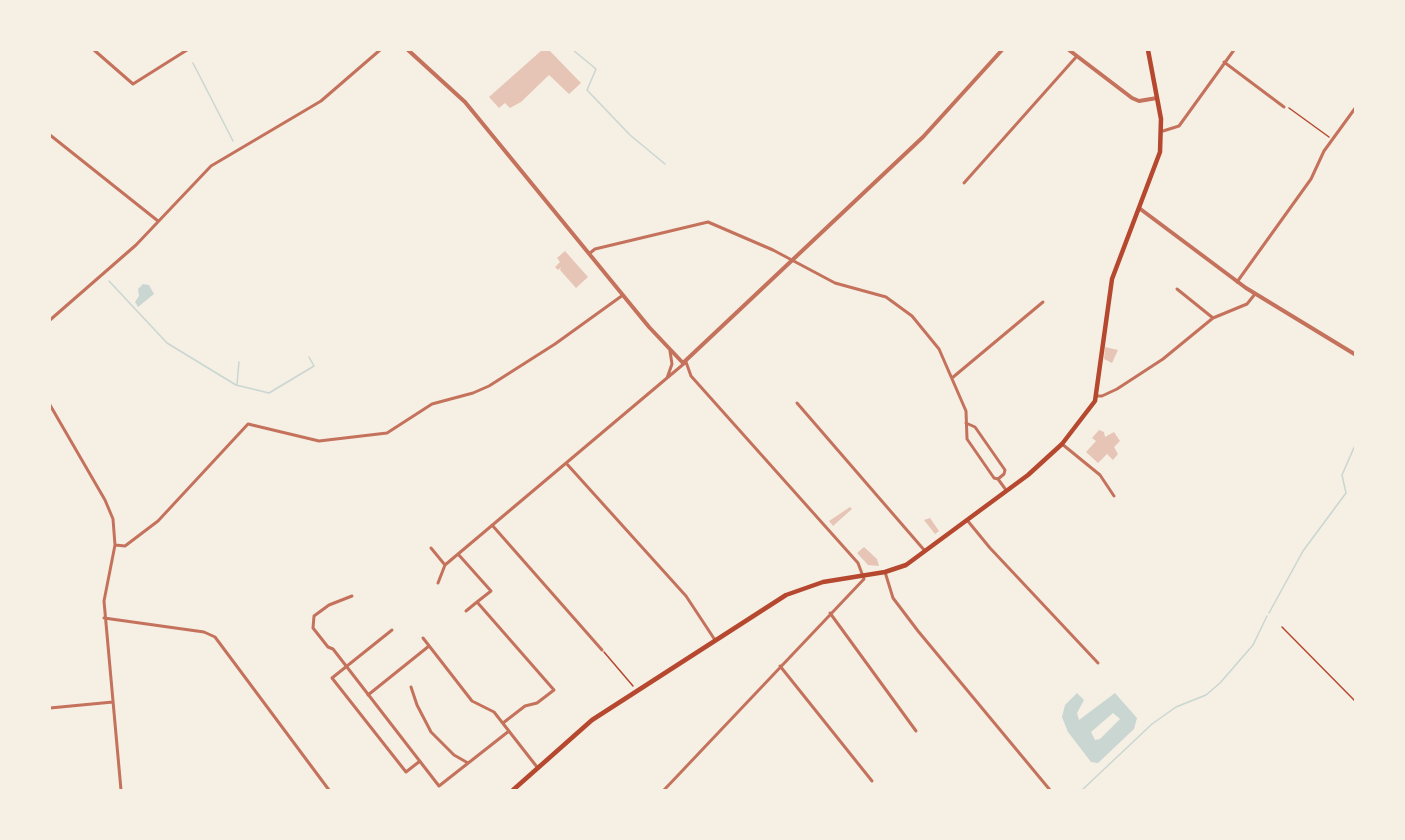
<!DOCTYPE html>
<style>
body{margin:0}
#map{position:relative;width:1405px;height:840px;overflow:hidden;background:#f6efe4;font-family:"Fira Sans",sans-serif}
canvas{display:block}
.frame{position:absolute;inset:0;border:51px solid #f6efe4;pointer-events:none}
</style>
<div id="map">
<canvas width="1405" height="840"></canvas>
<div class="frame"></div>
</div>
<script>
const ctx = document.querySelector('canvas').getContext('2d');
ctx.lineJoin = 'round';
function paint(path, color) { ctx.fillStyle = color; ctx.fill(path, 'evenodd'); }
const toPath = rows => new Path2D(rows.map(r => 'M' + r).join(''));
function strokePath(path, color, width, dash) { ctx.strokeStyle = color; ctx.lineWidth = width; ctx.lineCap = dash ? 'butt' : 'round'; ctx.setLineDash(dash || []); ctx.stroke(path); }
const water = toPath([
 [143,284,149,285,154,294,138,307,135,302,139,296,138,289],
 [1077,693,1084,700,1077,713,1079,720,1115,693,1137,718,1134,729,1098,763,1091,762,1068,732,1062,717,1065,705],
 [1113,713,1120,719,1100,739,1095,740,1091,732]
]);
const stream = toPath([
 [573,50,596,69,587,90,630,135,665,164],
 [193,63,233,141],
 [109,281,167,343,236,385,269,393,314,366,309,357],
 [237,384,239,362],
 [1269,613,1303,551,1346,493,1342,475,1356,443],
 [1082,790,1152,724,1176,707,1206,695,1220,683,1253,645,1267,616]
]);
const building = toPath([
 [542,50,549,50,581,83,569,94,549,75,521,102,510,108,505,103,499,108,489,97],
 [565,251,588,277,576,288,560,270,561,267,558,270,555,267,560,262,557,258],
 [1105,347,1118,350,1112,363,1104,359],
 [1099,430,1104,432,1105,437,1114,432,1120,441,1114,447,1118,454,1113,460,1107,454,1098,463,1086,452,1096,441,1092,438],
 [850,507,852,509,833,526,829,521],
 [930,518,939,531,935,534,924,520],
 [864,547,877,559,879,566,868,565,857,553]
]);
const path = toPath([
 [1289,108,1329,137],
 [1282,627,1356,702],
 [604,652,633,686]
]);
const minor = toPath([
 [94,50,133,84,187,50],
 [1224,62,1284,107],
 [1163,131,1179,126,1234,50],
 [50,135,158,221],
 [964,183,1077,56],
 [590,253,595,249,708,222,773,250,835,283,886,297,912,316,939,349,966,411,967,439,994,478,998,479,1006,490],
 [1237,282,1311,179,1324,151,1356,107],
 [1177,289,1213,318],
 [50,320,136,245,211,166,321,101,380,50],
 [667,378,672,364,670,351],
 [952,378,1043,302],
 [1096,396,1102,396,1117,389,1163,359,1213,318,1247,304,1255,294],
 [797,403,925,551],
 [50,405,105,500,113,519,115,545,104,601,121,790],
 [966,423,975,427,1005,470,1004,474,998,479],
 [1062,444,1100,475,1114,496],
 [566,463,686,596,715,640],
 [967,520,990,548,1098,663],
 [492,525,602,650],
 [115,545,125,546,158,521,248,424,319,441,387,433,432,404,473,393,489,386,555,344,623,295],
 [431,548,445,565],
 [458,554,491,591,477,602,554,690,537,703,525,706,503,723],
 [885,572,893,598,918,631,1050,790],
 [438,583,445,565,686,362],
 [352,596,329,605,314,616,313,628,328,647,333,649,439,786,509,731],
 [466,611,477,602],
 [830,613,916,731],
 [104,618,204,632,215,637,329,790],
 [392,630,332,678,406,772,420,761],
 [423,638,472,701,494,712,537,767],
 [780,666,872,781],
 [411,687,417,705,431,732,454,755,468,763],
 [368,695,429,646],
 [50,708,113,702],
 [664,790,864,579,858,563,691,376,686,362]
]);
const tertiary = toPath([
 [408,50,465,102,649,327,683,363,923,137,1002,50],
 [1069,50,1132,98,1139,101,1157,98],
 [1139,208,1246,288,1356,355]
]);
const primary = toPath([
 [513,790,592,720,786,595,823,582,885,572,906,565,1028,475,1062,444,1095,401,1112,279,1160,152,1161,119,1148,50]
]);
paint(water, '#c9d6d2');
strokePath(stream, '#c9d6d2', 1.5);
paint(building, '#e6c5b7');
strokePath(path, '#b5482f', 1.5);
strokePath(minor, '#c5725c', 3);
strokePath(tertiary, '#c5725c', 4);
strokePath(primary, '#b5482f', 4.5);
</script>
